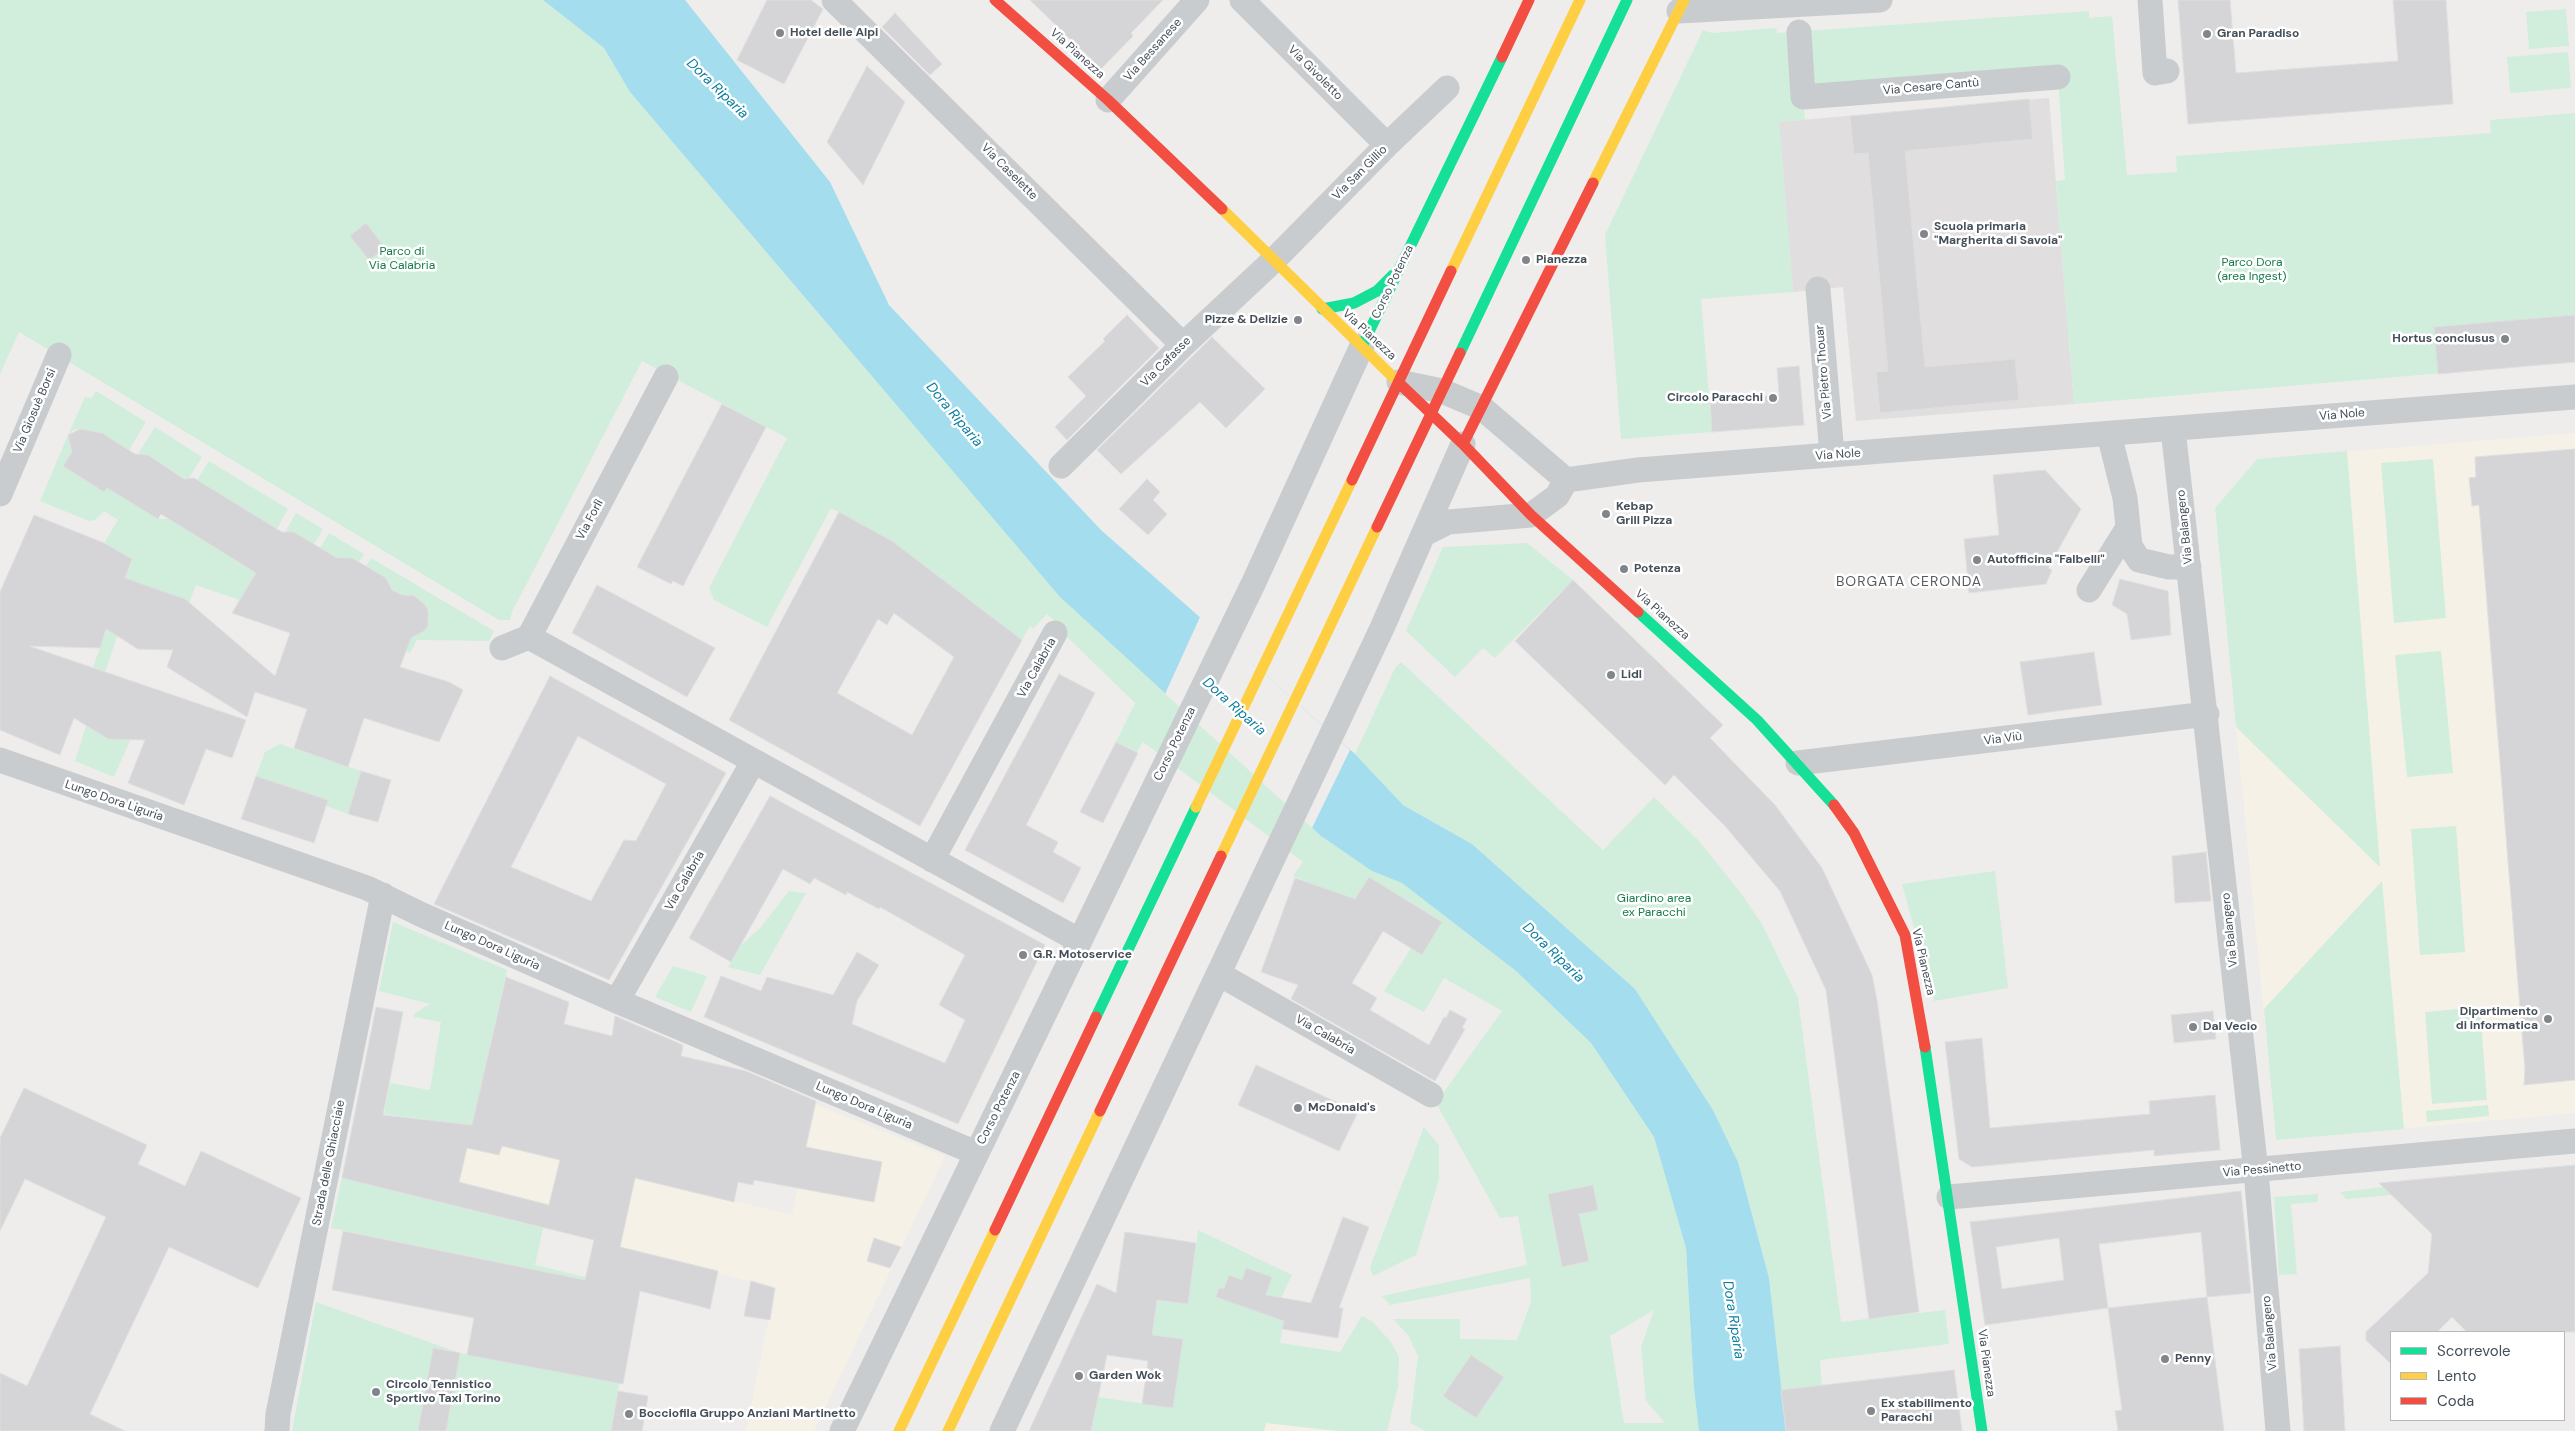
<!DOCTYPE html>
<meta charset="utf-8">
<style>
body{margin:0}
#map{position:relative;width:2575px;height:1431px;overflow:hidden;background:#eeedec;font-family:"DM Sans",sans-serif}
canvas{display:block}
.legend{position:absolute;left:2390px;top:1331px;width:175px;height:90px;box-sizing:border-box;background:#fff;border:1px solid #b4b9bd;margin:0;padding:6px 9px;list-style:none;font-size:15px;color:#444f59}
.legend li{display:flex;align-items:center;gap:10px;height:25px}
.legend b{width:25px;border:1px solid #b4b9bd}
</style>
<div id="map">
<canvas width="2575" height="1431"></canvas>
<ul class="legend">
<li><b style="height:6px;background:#16e098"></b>Scorrevole</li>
<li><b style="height:6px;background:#ffcf43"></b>Lento</li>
<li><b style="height:6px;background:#f24e42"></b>Coda</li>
</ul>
</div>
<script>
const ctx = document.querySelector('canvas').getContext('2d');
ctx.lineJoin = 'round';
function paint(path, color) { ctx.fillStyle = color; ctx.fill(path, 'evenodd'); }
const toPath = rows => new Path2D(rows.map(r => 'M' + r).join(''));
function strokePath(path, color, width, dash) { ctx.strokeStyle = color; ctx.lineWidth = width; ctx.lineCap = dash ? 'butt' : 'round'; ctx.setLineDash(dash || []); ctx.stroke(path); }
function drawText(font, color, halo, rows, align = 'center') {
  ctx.font = font + ' "DM Sans",sans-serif'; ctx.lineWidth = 5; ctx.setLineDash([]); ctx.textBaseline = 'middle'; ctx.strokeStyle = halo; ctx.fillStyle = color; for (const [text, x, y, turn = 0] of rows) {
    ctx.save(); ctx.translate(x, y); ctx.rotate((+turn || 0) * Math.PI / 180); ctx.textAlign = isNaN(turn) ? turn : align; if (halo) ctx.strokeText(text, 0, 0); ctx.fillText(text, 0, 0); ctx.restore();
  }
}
const commercial = toPath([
 [2575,433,2575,1113,2276,1140,2215,508,2257,459],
 [815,1104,945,1156,814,1431,746,1431,775,1288,543,1228,549,1205,459,1182,467,1149,499,1155,502,1146,792,1215],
 [1266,1423,1339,1431,1264,1431]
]);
const education = toPath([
 [2049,98,2074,404,1856,421,1843,287,1793,292,1779,122]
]);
const green = toPath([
 [0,0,543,0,604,48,630,92,1060,597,1321,836,1372,871,1402,883,1516,971,1591,1043,1654,1137,1686,1248,1694,1388,1699,1431,1425,1431,1410,1423,1418,1356,1408,1335,1393,1319,1460,1319,1460,1339,1517,1340,1531,1302,1530,1278,1390,1305,1382,1296,1527,1265,1518,1216,1500,1218,1436,1103,1502,1011,1444,978,1424,1012,1384,991,1411,948,1422,955,1442,922,1369,877,1347,912,1326,889,1293,876,1303,862,1143,742,1137,752,1116,742,1135,703,1063,633,1058,624,1047,614,1033,629,1030,626,1022,640,892,541,831,508,767,627,714,600,709,588,787,438,642,361,512,612,510,620,499,620,19,332,0,374],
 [1593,1185,1598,1210,1579,1214,1589,1261,1562,1267,1548,1194],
 [1654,1310,1641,1347,1646,1401,1665,1423,1624,1423,1610,1336],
 [1471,1355,1504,1377,1476,1418,1443,1396],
 [2566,9,2569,46,2529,49,2526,12],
 [2089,11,2089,18,2112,16,2127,175,2177,172,2176,156,2491,133,2490,120,2575,113,2575,362,2074,404,2056,181,2065,180,2058,78,1803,98,1805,120,1779,122,1793,292,1701,299,1712,432,1621,439,1605,235,1703,30,1712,33,1776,28,1777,33],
 [2568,52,2571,88,2510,93,2507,57],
 [96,391,146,422,129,450,102,433,80,429,73,430,69,435,73,451,63,466,104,492,107,488,158,519,169,519,256,573,428,626,428,610,392,590,386,578,366,566,371,558,494,631,489,641,417,640,410,653,317,621,295,619,196,585,185,613,176,610,180,597,136,582,105,672,93,667,132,559,104,543,118,520,104,511,95,520,89,521,40,501,68,435,85,397,92,398],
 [155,427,202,457,189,478,184,478,148,455,138,454],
 [2347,451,2380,867,2236,727,2215,508,2257,459],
 [2433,459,2446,618,2394,623,2381,463],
 [209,461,288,509,277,529,197,480],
 [296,513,323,529,314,544,294,532,285,532],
 [329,533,364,554,359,562,352,558,337,558,320,548],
 [1527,543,1573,580,1495,658,1483,648,1455,677,1406,631,1443,547],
 [2441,651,2453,773,2407,777,2395,655],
 [1401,662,1603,850,1654,797,1699,841,1740,892,1762,924,1798,998,1841,1322,1945,1310,1949,1344,1820,1360,1822,1386,1781,1390,1769,1278,1738,1162,1713,1110,1635,989,1472,844,1403,805,1355,754,1395,668],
 [88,720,95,731,108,739,132,736,114,777,75,761],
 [280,744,361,771,348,814,326,806,328,800,256,776,265,752],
 [2456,826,2465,952,2420,955,2411,829],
 [1995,871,2008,988,1934,1001,1902,884],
 [2382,881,2404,1129,2276,1140,2264,1009],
 [789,891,806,893,760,975,728,967,738,948,760,928],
 [393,922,507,970,472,1125,384,1114,390,1083,430,1090,441,1022,414,1017,414,1014,430,1004,379,991],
 [673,966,707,976,691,1012,655,997],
 [2480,1007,2487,1100,2432,1104,2425,1012],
 [2488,1105,2489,1116,2427,1122,2426,1111],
 [1424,1127,1439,1145,1439,1179,1416,1255,1373,1276,1370,1267],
 [342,1178,543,1228,535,1265,585,1277,585,1280,331,1228],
 [2383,1187,2391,1195,2346,1199,2340,1192],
 [2318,1194,2318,1202,2291,1204,2297,1274,2279,1275,2274,1197],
 [1198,1230,1292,1275,1281,1298,1287,1299,1280,1343,1340,1352,1362,1316,1372,1321,1391,1342,1399,1357,1398,1387,1387,1431,1339,1431,1266,1423,1264,1431,1091,1431,1098,1397,1173,1408,1183,1339,1152,1335,1157,1300,1188,1304],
 [316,1302,460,1353,619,1383,611,1431,292,1431]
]);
const water = toPath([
 [543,0,685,0,830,182,889,305,1101,530,1355,754,1403,805,1472,844,1635,989,1713,1110,1738,1162,1769,1278,1786,1431,1699,1431,1694,1388,1686,1248,1654,1137,1591,1043,1516,971,1402,883,1372,871,1321,836,1060,597,630,92,604,48]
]);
const pier = toPath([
 [1200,617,1350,750,1312,828,1165,694]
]);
const building = toPath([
 [767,0,811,0,823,9,784,84,737,60,767,0],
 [1030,0,1163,0,1131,33,1133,36,1101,69,1030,0],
 [2178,0,2230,0,2236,73,2398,61,2393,0,2446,0,2453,104,2188,124,2178,0],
 [895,13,942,64,930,75,882,27,895,13],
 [867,66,905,102,863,185,827,142,867,66],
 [2029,99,2033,139,1905,151,1925,367,2015,359,2019,400,1880,413,1876,372,1888,371,1868,153,1854,154,1850,116,2029,99],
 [366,223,385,248,369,260,350,236,366,223],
 [1127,315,1159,348,1067,440,1055,427,1086,396,1068,377,1105,341,1103,339,1127,315],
 [2575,315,2575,362,2438,374,2434,327,2575,315],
 [1212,337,1265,389,1226,428,1200,402,1121,474,1097,450,1212,337],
 [1799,366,1804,425,1712,432,1710,400,1779,395,1777,368,1799,366],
 [722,404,766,427,683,586,673,581,671,584,637,567,722,404],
 [80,429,102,433,135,454,148,455,184,479,194,478,282,532,294,532,337,558,352,558,386,578,392,590,402,595,414,596,424,604,428,610,428,626,424,631,411,638,400,667,449,682,463,690,439,742,364,718,348,767,294,748,307,709,255,692,247,717,167,667,173,650,138,649,106,629,100,648,29,646,246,720,232,758,206,749,184,805,128,783,145,740,108,739,74,718,60,755,0,730,0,592,34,515,104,543,132,559,125,578,185,599,275,676,290,633,232,613,256,573,161,514,158,519,107,488,104,492,63,466,72,452,68,435,80,429],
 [2575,449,2575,1080,2524,1085,2525,1069,2479,505,2472,506,2469,478,2476,477,2475,457,2575,449],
 [2045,470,2081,509,2048,568,2052,570,2046,584,1969,593,1964,539,1999,535,1993,475,2045,470],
 [1147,479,1160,492,1153,500,1167,514,1148,535,1119,509,1147,479],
 [839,512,892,541,1022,640,920,826,729,720,839,512],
 [894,613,954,657,912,735,837,693,878,619,887,625,894,613],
 [2120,579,2168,591,2171,635,2131,640,2127,614,2112,605,2120,579],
 [1573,580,1723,725,1710,738,1775,805,1822,868,1872,975,1877,1000,1919,1312,1869,1319,1826,990,1780,891,1725,826,1674,775,1665,785,1515,641,1573,580],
 [597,585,715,648,687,697,572,633,597,585],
 [2094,652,2102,705,2028,715,2020,662,2094,652],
 [1059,674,1095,693,1026,825,1058,842,1053,852,1081,868,1063,903,965,850,1059,674],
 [550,676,726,773,609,980,434,904,550,676],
 [578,736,666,784,636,841,624,840,591,901,511,867,578,736],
 [1116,742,1138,753,1103,823,1080,812,1116,742],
 [361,771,391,780,378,822,348,814,361,771],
 [256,776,328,800,314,843,241,819,256,776],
 [770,796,1045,945,958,1124,704,1017,721,976,761,991,767,977,833,995,857,952,879,965,857,1001,852,1024,945,1063,965,1020,939,1005,965,955,880,907,879,909,847,892,846,895,814,878,810,884,783,869,731,962,689,938,770,796],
 [2206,852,2211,901,2175,903,2172,856,2206,852],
 [1369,877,1442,922,1422,955,1383,931,1352,983,1377,998,1370,1010,1429,1045,1444,1017,1446,1018,1450,1010,1467,1019,1462,1028,1465,1029,1435,1081,1291,999,1298,985,1261,972,1295,878,1355,899,1369,877],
 [506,977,569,1002,564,1024,612,1036,615,1016,683,1045,681,1056,746,1071,816,1101,806,1147,882,1162,874,1202,754,1180,753,1185,738,1182,734,1202,635,1178,620,1247,718,1271,710,1309,640,1291,623,1384,467,1355,474,1318,332,1290,343,1231,585,1280,594,1240,342,1178,376,1007,403,1012,383,1115,472,1125,506,977],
 [502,1146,560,1160,549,1205,459,1182,467,1148,499,1155,502,1146],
 [2213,1011,2216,1039,2174,1043,2171,1015,2213,1011],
 [1982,1038,1990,1128,2150,1114,2149,1101,2215,1095,2220,1150,2154,1156,2154,1150,1972,1167,1959,1159,1945,1042,1982,1038],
 [1256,1065,1358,1112,1339,1151,1238,1105,1256,1065],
 [24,1088,147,1145,138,1164,185,1186,201,1151,301,1198,258,1288,169,1247,90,1414,125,1431,0,1431,0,1373,27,1386,106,1217,25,1179,0,1231,0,1138,24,1088],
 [2575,1165,2575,1332,2467,1332,2452,1317,2437,1332,2391,1332,2391,1364,2366,1340,2366,1332,2428,1273,2432,1234,2379,1183,2575,1165],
 [1593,1185,1598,1210,1579,1214,1589,1261,1562,1267,1548,1194,1593,1185],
 [2241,1191,2251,1293,2207,1297,2201,1232,2099,1244,2108,1308,1985,1325,1970,1222,2241,1191],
 [2059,1238,2064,1280,2002,1289,1996,1247,2059,1238],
 [1343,1217,1369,1227,1339,1308,1343,1308,1338,1338,1282,1329,1284,1321,1216,1297,1219,1288,1224,1289,1229,1275,1242,1280,1246,1268,1272,1277,1266,1295,1311,1303,1343,1217],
 [1125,1232,1196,1243,1188,1304,1157,1300,1152,1335,1183,1339,1173,1408,1142,1404,1148,1361,1107,1355,1091,1431,1029,1431,1097,1284,1116,1293,1125,1232],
 [874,1238,901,1247,890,1268,867,1261,874,1238],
 [751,1281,775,1288,770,1320,744,1316,751,1281],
 [2207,1297,2224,1431,2118,1431,2115,1411,2122,1410,2108,1308,2207,1297],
 [2340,1346,2345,1431,2304,1431,2299,1349,2340,1346],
 [433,1348,460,1353,446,1431,418,1431,433,1348],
 [1471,1355,1504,1377,1476,1418,1443,1396,1471,1355],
 [1954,1370,1962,1431,1786,1431,1781,1390,1954,1370],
 [618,1391,648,1396,642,1431,611,1431,618,1391]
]);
const street = toPath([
 [834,0,1183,345],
 [1242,0,1387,145],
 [2150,0,2155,73,2167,71],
 [1679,11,1880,0],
 [1799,32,1803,97,2058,77],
 [1108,100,1197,0],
 [1818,289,1832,455],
 [1399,382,1442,391,1482,408,1566,480],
 [2173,429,2256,1171,2278,1431],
 [2109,434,2125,498,2130,546,2139,560,2169,567,2189,567],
 [1061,466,1183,345,1274,260,1387,145,1447,88],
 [1566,480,1638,470,2575,397],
 [0,494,59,355],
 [1424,534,1448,522,1531,515,1557,496,1566,480],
 [2089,590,2127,529],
 [529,637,1080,941],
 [502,648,529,637,666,377],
 [0,760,367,888,420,914,617,1001,976,1153],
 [1798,763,2207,714],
 [932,860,1055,633],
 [1219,974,1431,1095],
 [617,1001,753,762],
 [1949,1197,2575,1141],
 [277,1431,278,1414,383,895],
 [842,1431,1254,582,1362,346],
 [1002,1431,1382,628,1463,444]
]);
const fast = toPath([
 [1322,309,1354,303,1377,291,1393,275],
 [1362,346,1502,57],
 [1460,353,1627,0],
 [1638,612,1757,720,1834,805],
 [1096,1017,1196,807],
 [1925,1047,1982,1431]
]);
const slow = toPath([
 [1593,183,1684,0],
 [1222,209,1399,383],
 [1451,271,1580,0],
 [1196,807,1352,480],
 [1221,856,1377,527],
 [899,1431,995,1230],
 [948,1431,1100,1111]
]);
const jam = toPath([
 [995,0,1108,100,1222,209],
 [1502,57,1529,0],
 [1399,383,1463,444,1531,515,1638,612],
 [1463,444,1593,183],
 [1352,480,1451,271],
 [1377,527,1460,353],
 [1834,805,1854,833,1905,935,1925,1047],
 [1100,1111,1221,856],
 [995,1230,1096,1017]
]);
const markers = [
 [780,33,5,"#80868c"],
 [2207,34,5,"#80868c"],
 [1924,234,5,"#80868c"],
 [1526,260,5,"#80868c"],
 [1298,320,5,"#80868c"],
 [2505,339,5,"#80868c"],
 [1773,398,5,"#80868c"],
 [1606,514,5,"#80868c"],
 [1977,560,5,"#80868c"],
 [1624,569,5,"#80868c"],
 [1611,675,5,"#80868c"],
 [1023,955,5,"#80868c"],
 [2548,1019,5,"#80868c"],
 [2193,1027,5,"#80868c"],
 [1298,1108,5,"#80868c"],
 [2165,1359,5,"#80868c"],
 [1079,1376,5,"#80868c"],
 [376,1392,5,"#80868c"],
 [1871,1411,5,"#80868c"],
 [629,1414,5,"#80868c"]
];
const poiNames = [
 ["Hotel delle Alpi",790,33],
 ["Gran Paradiso",2217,34],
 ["Scuola primaria",1934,227],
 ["\"Margherita di Savoia\"",1934,241],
 ["Pianezza",1536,260],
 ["Pizze & Delizie",1288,320,"right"],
 ["Hortus conclusus",2495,339,"right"],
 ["Circolo Paracchi",1763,398,"right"],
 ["Kebap",1616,507],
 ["Grill Pizza",1616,521],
 ["Autofficina \"Falbelli\"",1987,560],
 ["Potenza",1634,569],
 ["Lidl",1621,675],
 ["G.R. Motoservice",1033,955],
 ["Dipartimento",2538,1012,"right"],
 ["di informatica",2538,1026,"right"],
 ["Dal Vecio",2203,1027],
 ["McDonald's",1308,1108],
 ["Penny",2175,1359],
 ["Garden Wok",1089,1376],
 ["Circolo Tennistico",386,1385],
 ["Sportivo Taxi Torino",386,1399],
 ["Ex stabilimento",1881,1404],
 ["Paracchi",1881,1418],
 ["Bocciofila Gruppo Anziani Martinetto",639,1414]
];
const streetNames = [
 ["Via Bessanese",1153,50,-48],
 ["Via Pianezza",1077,54,42],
 ["Via Givoletto",1315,73,45],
 ["Via Cesare Cantù",1931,87,-5],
 ["Via Caselette",1009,172,45],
 ["Via San Gillio",1360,173,-45],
 ["Corso Potenza",1393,282,-64],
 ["Via Pianezza",1369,335,43],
 ["Via Cafasse",1166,362,-45],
 ["Via Pietro Thouar",1824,372,-95],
 ["Via Giosuè Borsi",35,411,-67],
 ["Via Nole",2342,415,-5],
 ["Via Nole",1838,455,-4],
 ["Via Forlì",590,520,-62],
 ["Via Balangero",2185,527,-96],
 ["Via Pianezza",1662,615,42],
 ["Via Calabria",1037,668,-61],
 ["Via Viù",2003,739,-7],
 ["Corso Potenza",1175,744,-64],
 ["Lungo Dora Liguria",114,801,19],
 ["Via Calabria",685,881,-60],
 ["Via Balangero",2230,930,-96],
 ["Lungo Dora Liguria",492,946,24],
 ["Via Pianezza",1923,962,77],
 ["Via Calabria",1325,1035,30],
 ["Lungo Dora Liguria",864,1106,23],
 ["Corso Potenza",999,1108,-63],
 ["Strada delle Ghiacciaie",329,1163,-79],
 ["Via Pessinetto",2262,1170,-5],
 ["Via Balangero",2270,1333,-95],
 ["Via Pianezza",1986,1363,82]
];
const parkNames = [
 ["Parco di",402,252],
 ["Via Calabria",402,266],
 ["Parco Dora",2252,263],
 ["(area Ingest)",2252,277],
 ["Giardino area",1654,899],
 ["ex Paracchi",1654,913]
];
const waterNames = [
 ["Dora Riparia",717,89,44],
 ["Dora Riparia",954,415,50],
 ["Dora Riparia",1234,707,42],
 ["Dora Riparia",1553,953,44],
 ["Dora Riparia",1733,1320,81]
];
const neighbourhoodNames = [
 ["BORGATA CERONDA",1909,582]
];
paint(commercial, '#f6f1e7');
paint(education, '#e0dede');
paint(green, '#d0eedb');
paint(water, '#a4dded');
paint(pier, '#eeedec');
paint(building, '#d5d5d7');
strokePath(building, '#dfdfdf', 1);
strokePath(street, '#c9ccce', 25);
strokePath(fast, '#16e098', 11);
strokePath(slow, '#ffcf43', 11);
strokePath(jam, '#f24e42', 11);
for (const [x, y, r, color] of markers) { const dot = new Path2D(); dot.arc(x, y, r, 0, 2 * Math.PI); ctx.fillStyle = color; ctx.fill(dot); strokePath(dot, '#fff', 2); }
drawText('bold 12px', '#444f59', '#fff', poiNames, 'left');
drawText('12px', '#444f59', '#fff', streetNames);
drawText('12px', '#157b49', '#fff', parkNames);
drawText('italic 14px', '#0a7ea0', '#fff', waterNames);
ctx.letterSpacing = '1px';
drawText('14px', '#585c61', '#fff', neighbourhoodNames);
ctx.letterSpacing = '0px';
</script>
